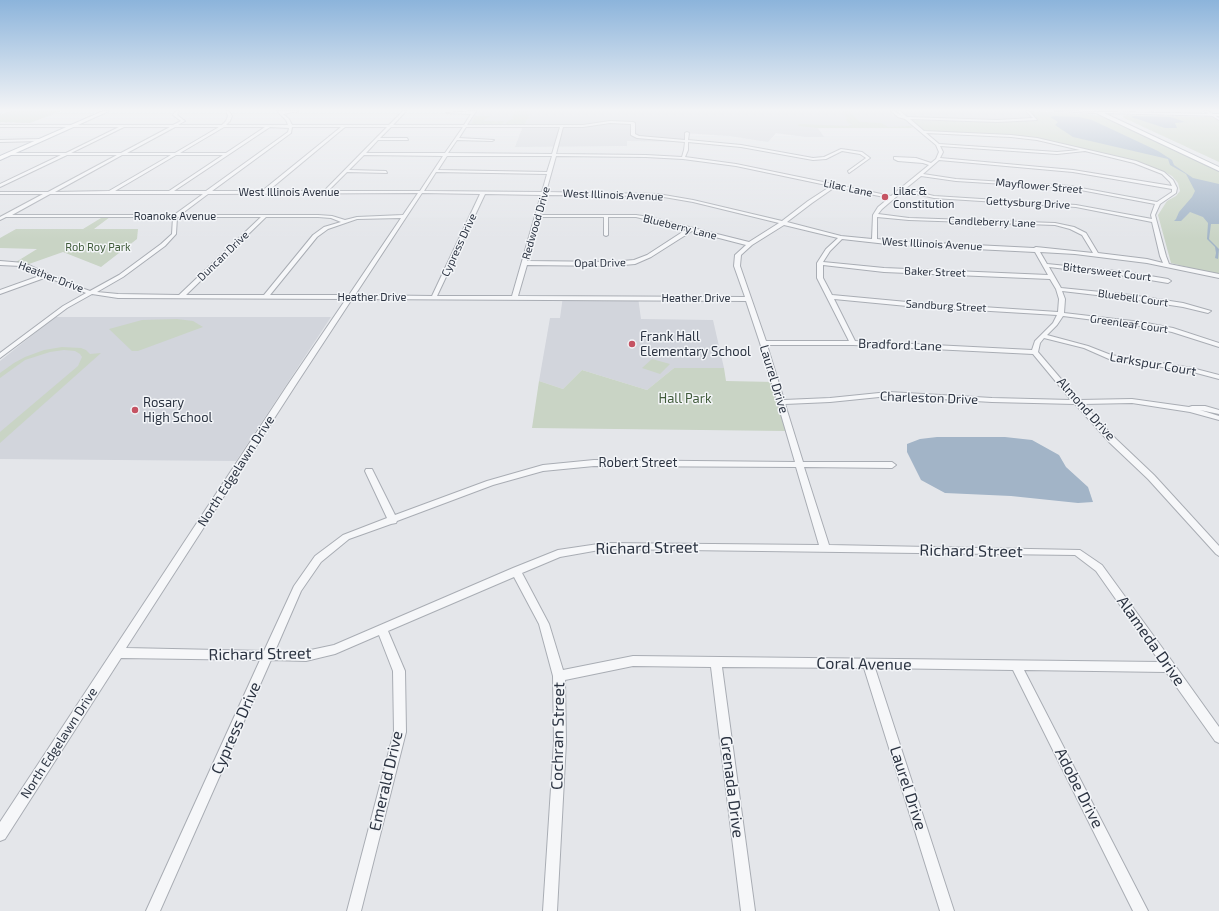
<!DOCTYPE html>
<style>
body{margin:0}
canvas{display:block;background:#e4e6ea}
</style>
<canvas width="1219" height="911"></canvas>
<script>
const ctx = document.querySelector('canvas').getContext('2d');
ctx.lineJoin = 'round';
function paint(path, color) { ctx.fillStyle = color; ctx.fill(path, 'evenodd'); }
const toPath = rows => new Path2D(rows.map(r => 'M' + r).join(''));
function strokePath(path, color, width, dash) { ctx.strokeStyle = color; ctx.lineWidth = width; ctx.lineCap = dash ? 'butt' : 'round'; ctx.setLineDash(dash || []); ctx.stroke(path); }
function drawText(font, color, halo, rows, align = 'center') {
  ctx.font = font + ' "Exo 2",sans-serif'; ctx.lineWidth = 3; ctx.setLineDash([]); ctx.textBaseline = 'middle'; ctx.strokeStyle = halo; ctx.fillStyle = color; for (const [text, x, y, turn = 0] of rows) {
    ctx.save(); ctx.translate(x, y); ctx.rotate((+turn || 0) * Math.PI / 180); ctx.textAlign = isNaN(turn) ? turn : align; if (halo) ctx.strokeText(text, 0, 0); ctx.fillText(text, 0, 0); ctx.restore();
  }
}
const built = toPath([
 [477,111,890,111,915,127,817,127,824,137,805,137,776,133,768,142,729,136,684,133,684,142,627,141,627,146,515,147,523,126,468,125],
 [900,111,1031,111,1030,112,1039,119,911,120],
 [563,296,638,297,641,319,713,320,724,368,674,368,647,390,582,370,563,389,539,381,550,318,560,318],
 [55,317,331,317,236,461,0,459,0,361]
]);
const green = toPath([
 [10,111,61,111,30,123,0,122,0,115],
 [516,111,530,111,528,117,531,118,527,119,524,125,505,125,507,122,514,118,512,117],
 [842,111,849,111,860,122,881,123,888,127,910,126,913,128,817,128,798,126,799,124,849,126,849,125,853,125,848,123,846,120,847,119],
 [1031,111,1088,114,1101,116,1219,170,1219,275,1171,263,1158,215,1167,201,1176,196,1180,191,1178,183,1172,176,1163,171,1139,162,1034,138,1012,135,925,131,911,120,996,122,1038,119,1030,112],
 [1126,115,1219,117,1219,162,1122,117],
 [475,116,492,116,485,119,484,121,497,121,494,122,498,123,497,121,504,121,502,125,471,125],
 [110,217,94,229,138,229,137,239,101,267,63,252,29,264,16,262,37,249,0,248,0,238,16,229,83,229,101,218],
 [177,319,193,321,203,327,138,351,132,351,109,329,142,320],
 [62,347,81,348,86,350,90,354,101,353,0,443,0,432,78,366,82,357,80,354,75,351,64,350,50,352,25,360,0,378,0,373,14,363,25,357,44,350],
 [652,359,670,364,660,374,642,368],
 [674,368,724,368,726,381,775,382,786,431,532,428,539,381,563,389,582,370,647,390]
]);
const water = toPath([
 [1054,116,1080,117,1092,120,1158,151,1172,160,1174,165,1193,178,1219,184,1219,224,1211,224,1209,239,1219,249,1218,259,1215,258,1216,253,1215,247,1207,239,1208,223,1203,217,1190,212,1181,221,1174,221,1176,219,1179,212,1192,197,1195,191,1186,174,1170,165,1168,159,1073,137,1055,125,1058,122,1050,117],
 [1134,116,1171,117,1185,122,1175,123,1177,128,1165,128,1131,117],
 [937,437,1005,437,1032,440,1059,455,1066,467,1088,487,1093,502,1078,503,1011,496,945,493,921,480,907,452,907,444,920,439]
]);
const minor = toPath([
 [176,111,179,111,177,115,185,121,178,125,222,125,226,121,228,116,226,111,229,111,232,116,230,121,226,125,288,125,286,120,277,111,299,111,283,114,289,119,292,125,389,125,403,111,406,111,393,125,464,125,471,114,446,113,473,111,476,111,467,125,583,125,610,121,633,122,635,123,635,134,639,136,685,140,685,133,687,132,689,133,688,140,741,145,813,158,824,157,841,149,862,152,870,158,849,173,848,171,866,158,860,154,842,151,826,159,813,160,741,147,688,142,688,150,685,157,736,164,891,196,929,165,923,163,898,161,894,159,894,157,916,158,931,163,936,159,939,152,936,145,905,119,898,117,891,111,894,111,902,116,897,111,900,111,907,117,997,120,1033,118,1026,111,1029,111,1037,120,997,122,910,119,924,131,1011,135,1037,138,1136,161,1164,172,1173,180,1177,188,1176,193,1160,204,1155,215,1166,256,1169,264,1219,274,1219,278,1147,263,1075,254,1040,252,1047,264,1126,272,1168,279,1171,281,1168,283,1126,276,1049,267,1061,288,1131,295,1183,303,1211,311,1208,313,1183,307,1131,299,1062,291,1065,299,1064,313,1141,322,1173,328,1219,343,1219,347,1172,332,1141,326,1063,316,1057,325,1047,335,1088,346,1111,355,1192,368,1219,375,1219,379,1189,371,1109,359,1084,348,1044,338,1040,343,1038,352,1079,400,1132,399,1189,407,1192,406,1205,406,1219,410,1219,414,1200,410,1219,416,1219,420,1190,412,1132,403,1083,404,1116,439,1154,475,1219,546,1219,556,1216,554,1148,479,1110,443,1075,404,992,402,889,396,830,402,785,404,803,462,892,462,896,465,892,468,804,467,829,545,1080,550,1102,565,1174,664,1219,727,1219,743,1215,741,1166,672,1024,670,1148,911,1133,911,1013,670,875,668,954,911,940,911,864,668,722,667,755,911,741,911,711,667,633,666,565,680,566,742,557,911,543,911,554,742,553,676,539,624,514,577,388,631,405,671,406,732,361,911,347,911,394,732,393,671,379,635,335,654,306,661,271,660,160,911,146,911,260,660,121,658,5,839,0,841,0,822,287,386,346,299,118,298,92,294,67,308,0,358,0,353,63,306,86,293,47,277,0,294,0,290,42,275,21,266,0,265,0,261,24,263,68,283,90,291,119,275,161,244,172,234,173,217,6,217,0,220,0,217,43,194,0,194,0,192,48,192,117,155,67,155,0,187,0,184,61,155,9,155,8,153,66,153,119,127,0,127,0,125,173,125,181,121,173,115,176,111],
 [610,123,631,124,631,135,637,138,685,142,684,150,682,157,646,155,556,154,563,127,583,127,610,123],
 [124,127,170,127,121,153,71,153,124,127],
 [175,127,219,127,175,153,127,153,175,127],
 [224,127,265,127,226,153,180,153,224,127],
 [270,127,289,128,288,132,206,191,174,191,270,127],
 [292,127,341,127,262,191,212,191,291,133,292,127],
 [345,127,387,127,324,191,268,191,345,127],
 [391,127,463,127,445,153,366,153,378,140,408,140,407,138,380,138,391,127],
 [466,127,560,127,552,154,448,153,457,140,492,141,494,140,459,138,466,127],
 [926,133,1011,137,1037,140,1080,150,1057,152,939,144,926,133],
 [940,146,1057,154,1085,151,1134,163,1162,174,1170,182,1172,186,1073,170,940,158,943,152,940,146],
 [122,155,171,155,109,191,55,192,122,155],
 [176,155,223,155,169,191,115,191,176,155],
 [364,155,443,156,420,191,328,191,347,172,387,173,386,171,349,170,364,155],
 [447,156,552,156,547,172,438,170,447,156],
 [556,156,646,157,683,159,736,166,831,186,808,201,782,221,693,200,658,194,546,192,556,156],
 [939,160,1073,172,1172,189,1172,192,1157,202,1070,186,956,179,923,174,939,160],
 [436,172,547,174,542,192,424,191,436,172],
 [921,176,956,181,1070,188,1155,204,1151,215,1152,219,1076,205,934,196,905,189,921,176],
 [835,187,889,198,878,207,873,215,872,239,841,236,787,222,812,203,835,187],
 [903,191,934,198,1076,207,1152,222,1160,256,1163,263,1147,259,1098,253,1086,233,1074,227,1055,223,909,218,878,214,882,209,903,191],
 [418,193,403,215,357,217,345,220,332,216,318,215,180,215,208,194,418,193],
 [422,193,480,194,432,296,355,295,422,193],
 [50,194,203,194,174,215,12,215,50,194],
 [485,194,541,195,512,296,437,296,485,194],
 [545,195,658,196,693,202,779,223,749,242,649,217,636,215,540,215,545,195],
 [177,217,261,217,179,295,118,294,97,292,123,277,165,246,176,234,177,217],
 [266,217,318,217,331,218,341,222,324,227,313,235,264,295,186,295,266,217],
 [539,217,604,217,604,235,606,236,608,235,608,217,636,217,687,229,647,255,634,260,612,262,527,261,539,217],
 [877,217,909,220,1055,225,1070,229,1082,235,1093,253,1036,247,1034,248,896,241,877,239,877,217],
 [401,218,349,295,270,295,317,237,328,229,357,219,401,218],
 [784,225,838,238,826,249,817,263,817,278,849,341,766,341,740,266,741,255,752,245,784,225],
 [692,231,746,245,735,255,734,266,745,297,518,296,527,265,612,266,635,264,651,257,692,231],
 [842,239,896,245,1035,252,1048,275,884,268,823,262,830,251,842,239],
 [823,265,884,272,1050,279,1056,289,1059,299,1058,312,907,302,832,295,823,278,823,265],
 [352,299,746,301,760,343,795,462,594,460,543,465,487,481,395,515,372,469,366,469,365,471,387,518,343,535,315,556,294,586,264,651,126,648,295,386,352,299],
 [834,299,907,306,1057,315,1053,323,1035,341,1032,350,855,341,834,299],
 [767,345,853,345,1033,354,1071,400,992,398,889,392,830,398,784,400,767,345],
 [594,466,796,467,819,545,605,543,558,550,513,568,334,645,306,651,275,651,301,591,321,562,349,539,391,524,396,523,397,521,493,485,543,471,594,466],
 [605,549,1075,555,1096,571,1160,662,633,656,563,670,549,624,522,573,560,557,605,549],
 [1204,111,1208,111,1219,118,1219,120,1204,111],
 [40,139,41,141,0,142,0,140,40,139]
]);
const major = toPath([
 [103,111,109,111,0,160,0,156,103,111],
 [1054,111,1219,114,1219,116,1104,113,1219,167,1219,171,1096,113,1054,111]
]);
const markers = [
 [885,197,4,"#c55363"],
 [632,344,4,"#c55363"],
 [135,410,4,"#c55363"]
];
const farStreetnames = [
 ["Mayflower Street",1039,186,5],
 ["Lilac Lane",848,188,12],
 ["West Illinois Avenue",289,192],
 ["West Illinois Avenue",613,195,2],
 ["Gettysburg Drive",1028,203,3],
 ["Roanoke Avenue",175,216],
 ["Candleberry Lane",992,222,2],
 ["Redwood Drive",536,223,-74],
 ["Blueberry Lane",680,227,14],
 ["West Illinois Avenue",932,244,3],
 ["Cypress Drive",459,245,-65],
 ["Duncan Drive",223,256,-44],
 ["Opal Drive",600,263,-1],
 ["Baker Street",935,272,2],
 ["Bittersweet Court",1107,272,7],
 ["Heather Drive",51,277,21],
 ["Heather Drive",372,297],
 ["Heather Drive",696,298],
 ["Bluebell Court",1133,298,8],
 ["Sandburg Street",946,306,3],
 ["Greenleaf Court",1129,324,8]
];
const farPoinames = [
 ["Lilac &",893,191],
 ["Constitution",893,204]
];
const farParknames = [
 ["Rob Roy Park",98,247]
];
const poiNames = [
 ["Frank Hall",640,337],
 ["Elementary School",640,352],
 ["Rosary",143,403],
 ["High School",143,418]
];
const streetNames = [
 ["Bradford Lane",900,345,2],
 ["Larkspur Court",1153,364,10],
 ["Laurel Drive",774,379,73],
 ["Charleston Drive",929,398,2],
 ["Almond Drive",1086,409,48],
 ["Robert Street",638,463],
 ["North Edgelawn Drive",236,471,-57],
 ["North Edgelawn Drive",59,743,-57]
];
const parkNames = [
 ["Hall Park",685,399]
];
const nearStreetnames = [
 ["Richard Street",647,548,-1],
 ["Richard Street",971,551,1],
 ["Alameda Drive",1151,641,55],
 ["Richard Street",260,654,-1],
 ["Coral Avenue",864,664,1],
 ["Cypress Drive",236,728,-66],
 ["Cochran Street",558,736,-89],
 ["Emerald Drive",386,781,-77],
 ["Grenada Drive",732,787,83],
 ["Laurel Drive",908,788,72],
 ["Adobe Drive",1079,788,63]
];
paint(built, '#d2d5dc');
paint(green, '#c9d4c5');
paint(water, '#a2b4c7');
strokePath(minor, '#a9adb4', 2);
strokePath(major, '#a4abb5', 2);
paint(minor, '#f6f7f9');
paint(major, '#fff');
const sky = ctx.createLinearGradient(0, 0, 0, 239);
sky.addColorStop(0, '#8cb4db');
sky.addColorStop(0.46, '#f3f4f6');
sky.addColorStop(1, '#f3f4f600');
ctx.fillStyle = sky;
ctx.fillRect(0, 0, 1219, 239);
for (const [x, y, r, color] of markers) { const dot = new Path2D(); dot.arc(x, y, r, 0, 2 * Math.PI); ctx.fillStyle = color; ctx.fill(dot); strokePath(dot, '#f3f5f8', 1.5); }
drawText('11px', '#2c3442', '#f3f5f8', farStreetnames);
drawText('11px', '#2c3442', '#f3f5f8', farPoinames, 'left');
drawText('11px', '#415c3b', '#f3f5f8', farParknames);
drawText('13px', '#2c3442', '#f3f5f8', poiNames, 'left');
drawText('13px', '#2c3442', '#f3f5f8', streetNames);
drawText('13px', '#415c3b', '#f3f5f8', parkNames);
drawText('16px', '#2c3442', '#f3f5f8', nearStreetnames);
</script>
